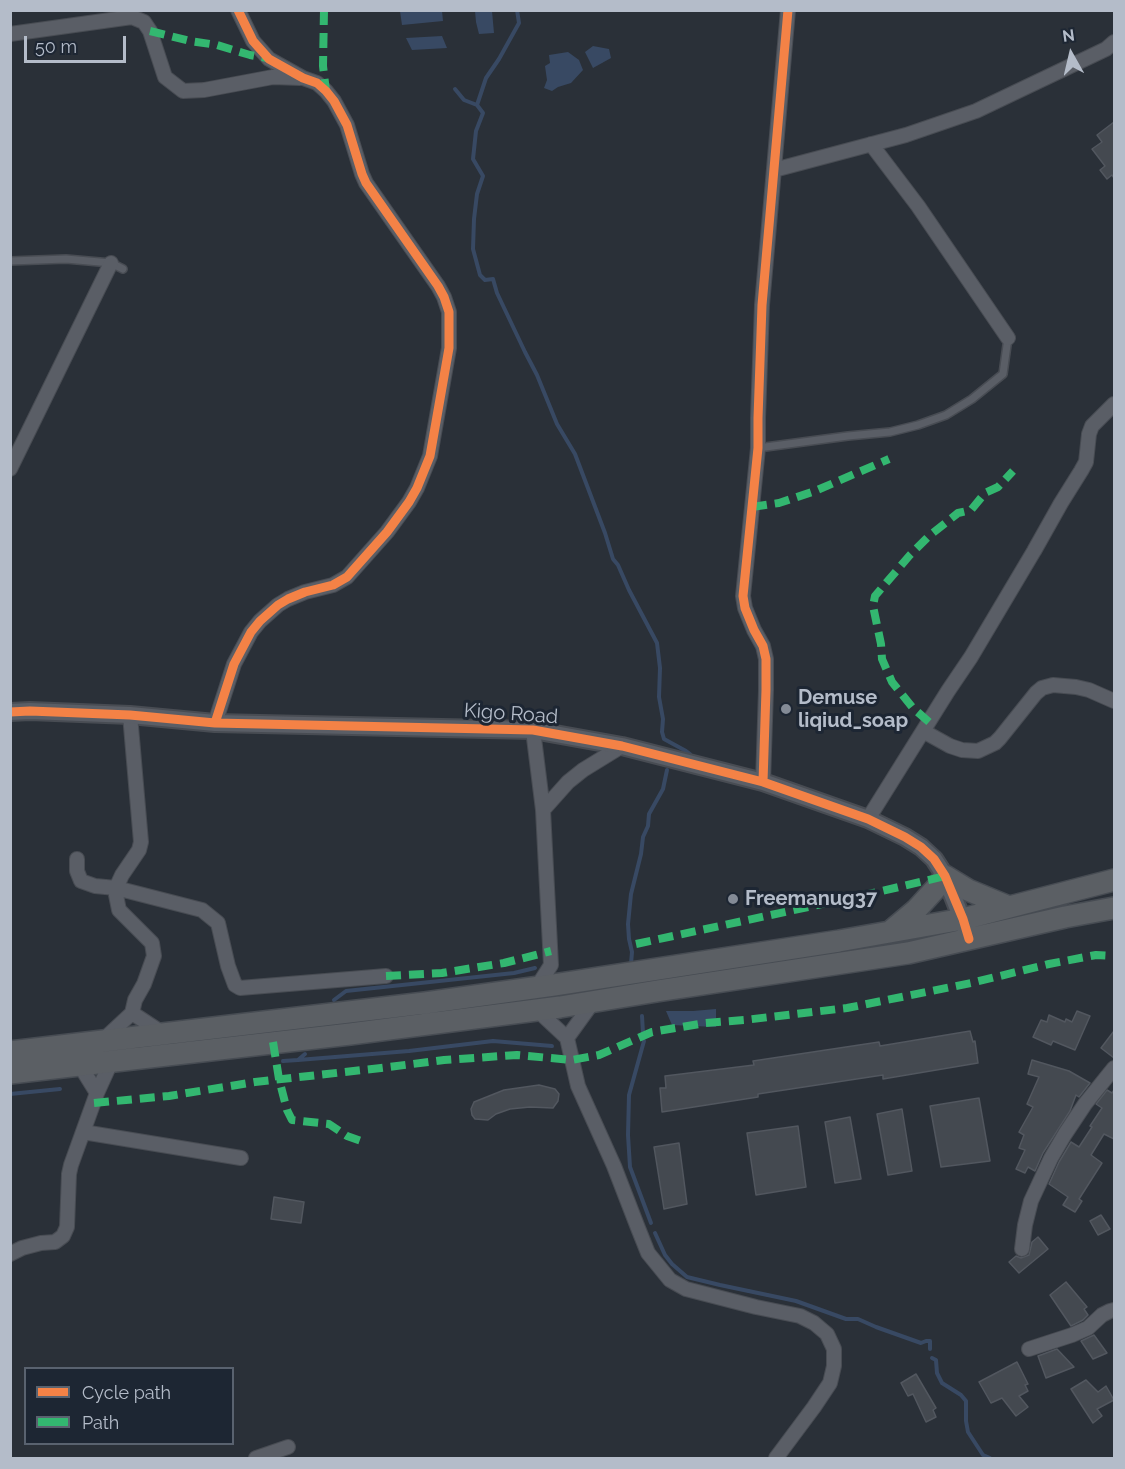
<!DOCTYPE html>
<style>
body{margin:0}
#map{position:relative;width:1125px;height:1469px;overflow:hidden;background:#2a3038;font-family:Raleway,sans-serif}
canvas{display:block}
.frame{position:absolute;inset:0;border:12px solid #b4bcc9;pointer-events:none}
.legend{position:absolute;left:24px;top:1367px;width:210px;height:78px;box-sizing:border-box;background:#1d2633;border:2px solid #59626f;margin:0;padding:8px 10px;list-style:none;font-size:18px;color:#b4bcc9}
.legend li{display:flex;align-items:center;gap:12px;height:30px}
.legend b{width:30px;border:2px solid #59626f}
.north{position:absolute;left:1041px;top:24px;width:60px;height:60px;-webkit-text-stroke:4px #1d2633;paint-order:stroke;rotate:352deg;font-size:16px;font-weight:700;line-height:24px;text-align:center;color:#b4bcc9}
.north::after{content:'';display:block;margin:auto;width:21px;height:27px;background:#b4bcc9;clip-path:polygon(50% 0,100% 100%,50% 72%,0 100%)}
.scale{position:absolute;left:24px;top:36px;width:102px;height:27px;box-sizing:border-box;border:3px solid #b4bcc9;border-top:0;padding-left:8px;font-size:18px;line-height:21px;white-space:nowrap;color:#b4bcc9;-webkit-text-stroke:4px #1d2633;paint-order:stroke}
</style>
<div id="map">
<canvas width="1125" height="1469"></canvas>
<div class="frame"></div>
<ul class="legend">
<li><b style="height:8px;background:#f48246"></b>Cycle path</li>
<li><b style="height:8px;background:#33b770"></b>Path</li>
</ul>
<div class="north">N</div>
<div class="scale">50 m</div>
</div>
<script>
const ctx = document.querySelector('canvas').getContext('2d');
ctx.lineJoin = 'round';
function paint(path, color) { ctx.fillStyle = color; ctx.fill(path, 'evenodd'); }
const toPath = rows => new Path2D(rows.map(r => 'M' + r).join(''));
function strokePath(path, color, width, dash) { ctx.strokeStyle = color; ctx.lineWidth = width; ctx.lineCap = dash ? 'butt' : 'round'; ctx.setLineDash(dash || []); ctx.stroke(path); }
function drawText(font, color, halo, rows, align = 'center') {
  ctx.font = font + ' Raleway,sans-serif'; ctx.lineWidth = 6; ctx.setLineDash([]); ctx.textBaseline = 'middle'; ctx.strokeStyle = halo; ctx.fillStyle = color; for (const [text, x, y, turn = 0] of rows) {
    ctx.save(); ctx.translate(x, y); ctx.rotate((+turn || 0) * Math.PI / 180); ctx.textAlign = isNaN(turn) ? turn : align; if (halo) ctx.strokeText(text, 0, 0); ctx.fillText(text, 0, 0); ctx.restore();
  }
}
const water = toPath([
 [400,11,442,11,443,21,402,25],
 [475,11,492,11,494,33,479,34,476,22],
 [442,36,447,48,412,50,406,38],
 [593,46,609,49,611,58,593,68,585,52],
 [568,52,579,60,583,70,571,83,558,87,552,91,544,88,547,80,545,66,550,63,549,55],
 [716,1009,716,1027,672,1025,666,1011,693,1011]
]);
const stream = toPath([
 [455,89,464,100,477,105,483,113,476,131,473,159,483,176,477,194,474,219,473,249,480,275,485,280,493,279,497,293,525,352,537,375,557,424,575,454,605,533,613,559,618,565,629,590,657,643,660,668,659,697,663,719,662,732,664,739,686,751,690,754,690,757],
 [477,105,486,78,499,59,519,23,517,10],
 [631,964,632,952,629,939,628,924,631,894,641,854,643,837,648,826,649,814,663,789,667,770],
 [334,1000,346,991,514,973,535,968],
 [642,1016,643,1033],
 [644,1041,629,1095,628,1135,630,1167,651,1223],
 [298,1060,409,1051,493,1041,552,1046],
 [283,1061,298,1060,305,1054],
 [10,1094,60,1089],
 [655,1233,665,1255,672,1264,687,1277,720,1285,796,1301,846,1319,858,1319,876,1327,921,1343,926,1341,930,1341,930,1349],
 [932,1358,936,1360,937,1373,942,1383,961,1395,966,1401,966,1421,968,1432,983,1455,990,1458]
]);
const building = toPath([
 [1114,122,1114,178,1112,175,1107,179,1100,170,1105,166,1092,149,1102,142,1097,135,1114,122],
 [1077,1011,1090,1016,1075,1050,1053,1041,1051,1045,1033,1037,1041,1020,1047,1022,1049,1015,1065,1022,1066,1019,1072,1022,1077,1011],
 [970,1031,973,1042,975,1041,978,1063,883,1079,883,1075,758,1094,758,1097,662,1112,660,1088,666,1088,665,1076,754,1065,753,1061,879,1042,880,1046,970,1031],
 [1114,1031,1114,1058,1101,1048,1114,1031],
 [1032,1060,1069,1071,1090,1083,1079,1097,1076,1095,1070,1111,1043,1153,1035,1171,1028,1167,1025,1173,1016,1169,1025,1150,1019,1148,1024,1135,1019,1132,1033,1107,1027,1104,1039,1077,1028,1074,1032,1060],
 [539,1085,555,1089,559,1094,558,1101,553,1108,530,1107,510,1109,496,1114,488,1120,475,1119,472,1115,471,1109,474,1102,504,1090,539,1085],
 [1107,1090,1112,1093,1114,1090,1114,1139,1104,1134,1091,1155,1102,1163,1079,1199,1082,1201,1075,1212,1063,1205,1068,1197,1049,1184,1059,1162,1071,1142,1079,1147,1092,1127,1090,1126,1102,1108,1096,1104,1107,1090],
 [979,1098,990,1161,941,1167,930,1106,979,1098],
 [902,1109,912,1171,888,1175,877,1114,902,1109],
 [850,1117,861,1179,835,1183,825,1122,850,1117],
 [798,1126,806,1187,756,1195,747,1133,798,1126],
 [679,1143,687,1204,664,1209,654,1147,679,1143],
 [274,1197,304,1202,301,1223,271,1219,274,1197],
 [1101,1215,1110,1229,1098,1235,1090,1221,1101,1215],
 [1038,1237,1048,1249,1019,1273,1009,1262,1016,1256,1021,1258,1029,1255,1032,1242,1038,1237],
 [1066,1282,1087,1307,1084,1309,1088,1315,1083,1320,1071,1326,1050,1295,1066,1282],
 [1094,1335,1107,1353,1093,1359,1081,1341,1094,1335],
 [1057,1349,1074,1367,1046,1378,1038,1356,1057,1349],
 [1017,1362,1028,1384,1025,1385,1028,1391,1019,1396,1028,1407,1016,1416,1002,1398,991,1403,979,1382,1017,1362],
 [916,1374,936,1408,933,1410,936,1417,926,1422,913,1394,908,1396,901,1383,916,1374],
 [1086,1380,1098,1392,1106,1386,1114,1400,1097,1409,1102,1416,1093,1423,1071,1389,1086,1380]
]);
const service = toPath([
 [10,261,66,259,111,263,123,269],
 [758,448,848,436,890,432,918,425,946,415,972,399,1003,374,1008,338]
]);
const minor = toPath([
 [10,34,132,17,144,22,150,31,165,77,183,91,204,90,273,77,300,78],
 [871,144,918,206,1008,338],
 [774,170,906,135,976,111,1106,49,1114,42],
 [10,469,111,263],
 [215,723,234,664,251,632,260,621,278,605,288,599,305,592,333,585,347,577,387,532,409,502,417,488,430,456,449,348,449,312,444,297,438,286,366,183,362,174,347,125,334,101,326,91,317,83,303,78,269,59,253,41,238,10],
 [533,730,543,810,551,965,537,987],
 [923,731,950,746,962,750,978,751,995,743,1000,738,1036,693,1042,688,1053,685,1076,687,1089,690,1114,701],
 [763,782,766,690,766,659,763,646,754,630,745,608,743,596,758,448,758,418,762,305,788,10],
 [543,810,568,782,583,770,622,746],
 [868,819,948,691,971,657,1034,551,1061,503,1081,471,1086,462,1089,434,1092,426,1114,404],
 [77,859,77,871,81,881,95,886,116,888,202,910,218,923,228,966,235,985,240,988,386,976],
 [537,1010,567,1038,578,1086,614,1166,638,1228,648,1253,670,1280,686,1289,756,1307,800,1316,814,1323,827,1334,834,1349,834,1366,830,1383,814,1407,776,1458],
 [132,1013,164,1034],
 [567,1038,593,1002],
 [103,1040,132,1013,135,1000,144,984,154,956,152,943,119,910,116,895,116,888,122,875,139,850,141,842,130,715],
 [79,1064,97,1093],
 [83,1132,241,1158],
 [1022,1249,1025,1225,1031,1201,1051,1158,1065,1134,1085,1104,1114,1068],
 [10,1254,22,1248,41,1243,55,1242,63,1236,67,1227,69,1174,71,1165,97,1093,112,1060],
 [1029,1349,1072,1335,1088,1328,1102,1315,1110,1311,1114,1310],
 [256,1458,288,1447]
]);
const tertiary = toPath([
 [10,712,30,711,130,715,215,723,533,730,622,746,763,782,868,819,905,837,921,847,934,859,945,876,966,929]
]);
const trunk = toPath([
 [891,931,916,910,937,887,945,876,968,890,1009,907],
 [10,1052,425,1003,554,985,839,941,963,919,1114,880],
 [10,1073,350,1034,560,1007,657,991,908,953,1065,917,1114,908]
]);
const quiet = toPath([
 [324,10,323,66,326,91],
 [150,31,190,41,217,45,250,55,267,58],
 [752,507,779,503,815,491,889,459],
 [929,722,913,708,892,682,882,659,881,644,873,606,875,596,910,555,929,536,958,513,971,510,985,493,998,487,1013,471],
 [636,944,878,892,945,876],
 [386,976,442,973,504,963,551,951],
 [273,1042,279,1079,287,1110,292,1120,329,1124,347,1136,367,1143],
 [94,1103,169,1096,255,1082,381,1068,444,1060,517,1055,572,1060,599,1055,652,1032,705,1023,744,1020,847,1008,971,983,1049,964,1096,955,1114,956]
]);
const cycleway = toPath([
 [10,712,30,711,130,715,215,723,533,730,622,746,763,782,868,819,905,837,921,847,934,859,945,876,963,919,969,939],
 [215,723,234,664,251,632,260,621,278,605,288,599,305,592,333,585,347,577,387,532,409,502,417,488,430,456,449,348,449,312,444,297,438,286,366,183,362,174,347,125,334,101,326,91,317,83,303,78,269,59,253,41,238,10],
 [763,782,766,690,766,659,763,646,754,630,745,608,743,596,758,448,758,418,762,305,788,10]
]);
const markers = [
 [786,709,6,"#848b96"],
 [733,899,6,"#848b96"]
];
const poiNames = [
 ["Demuse",798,698],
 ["liqiud_soap",798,721],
 ["Freemanug37",745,899]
];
const streetNames = [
 ["Kigo Road",511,714,4]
];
paint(water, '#384963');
strokePath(stream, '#384963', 4);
paint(building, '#444950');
strokePath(building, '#52575f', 1.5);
strokePath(service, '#484c53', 10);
strokePath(minor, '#484c53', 16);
strokePath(tertiary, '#484c53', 20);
strokePath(trunk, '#474c53', 24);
strokePath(service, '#5a5e66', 7);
strokePath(minor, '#5a5e66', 14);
strokePath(tertiary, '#5a5e66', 16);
strokePath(trunk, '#5b5f64', 21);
strokePath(quiet, '#33b770', 8, [15, 8]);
strokePath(cycleway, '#f48246', 9);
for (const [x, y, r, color] of markers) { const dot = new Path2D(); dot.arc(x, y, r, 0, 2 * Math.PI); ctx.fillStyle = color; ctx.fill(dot); strokePath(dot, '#1d2633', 2); }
drawText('bold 20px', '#b4bcc9', '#1d2633', poiNames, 'left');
drawText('20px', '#b4bcc9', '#1d2633', streetNames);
</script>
